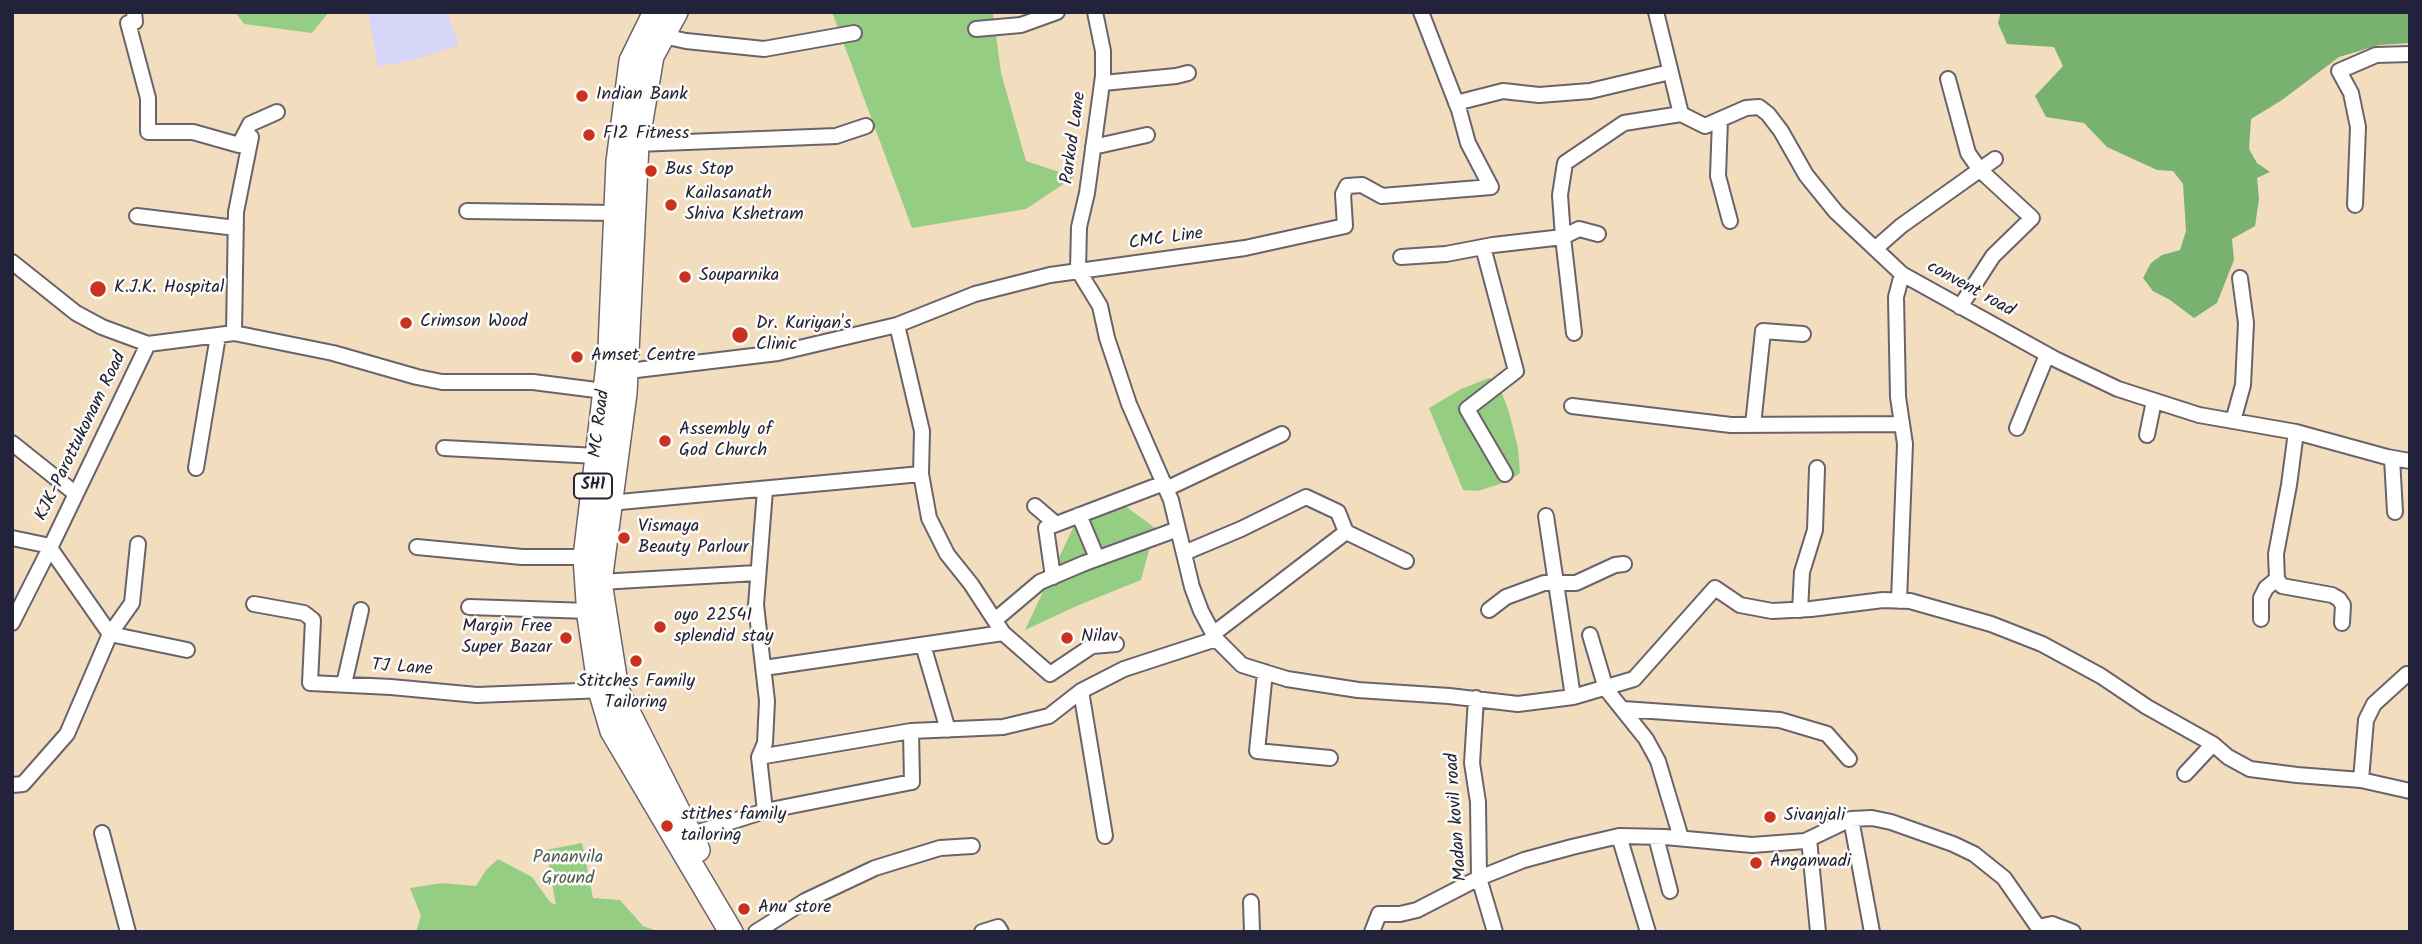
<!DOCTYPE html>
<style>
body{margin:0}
#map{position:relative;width:2422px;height:944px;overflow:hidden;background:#f2ddbf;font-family:Kalam,sans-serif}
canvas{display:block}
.frame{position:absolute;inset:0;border:14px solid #22223b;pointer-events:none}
</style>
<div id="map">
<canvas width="2422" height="944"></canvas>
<div class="frame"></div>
</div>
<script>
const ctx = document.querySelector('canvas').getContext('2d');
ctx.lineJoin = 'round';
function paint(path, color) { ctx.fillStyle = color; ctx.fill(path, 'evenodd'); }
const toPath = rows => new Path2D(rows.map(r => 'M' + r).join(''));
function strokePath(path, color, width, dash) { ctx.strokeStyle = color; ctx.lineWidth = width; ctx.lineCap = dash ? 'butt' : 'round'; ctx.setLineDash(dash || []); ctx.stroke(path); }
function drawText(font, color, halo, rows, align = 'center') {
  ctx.font = font + ' Kalam,sans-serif'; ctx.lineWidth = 5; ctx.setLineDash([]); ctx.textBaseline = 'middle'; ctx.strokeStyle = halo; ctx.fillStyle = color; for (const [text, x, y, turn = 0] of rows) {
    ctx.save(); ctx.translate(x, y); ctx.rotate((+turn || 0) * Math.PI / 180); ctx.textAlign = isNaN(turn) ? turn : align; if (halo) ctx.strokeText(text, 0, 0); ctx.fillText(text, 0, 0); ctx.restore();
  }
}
const built = toPath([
 [368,12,447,12,459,45,420,58,378,67]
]);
const green = toPath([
 [235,12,329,12,312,33,244,24],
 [832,12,993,12,1001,73,1026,161,1074,177,1026,209,912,228],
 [1489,378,1497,380,1509,412,1518,448,1520,473,1509,481,1478,491,1463,490,1429,408,1461,389],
 [1109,494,1155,528,1141,580,1079,605,1025,630,1080,513],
 [582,843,593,898,620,900,643,926,660,932,416,932,421,916,410,888,442,883,476,886,486,870,498,859,532,877,550,902,556,905,546,850]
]);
const forest = toPath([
 [2001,12,2410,12,2410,43,2379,45,2339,57,2282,100,2251,119,2249,149,2257,163,2270,172,2257,178,2259,199,2255,226,2232,239,2234,260,2217,303,2194,318,2170,300,2153,291,2143,278,2151,263,2162,255,2180,250,2186,231,2183,184,2173,171,2157,170,2107,147,2084,123,2046,117,2035,96,2063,66,2054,47,2007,44,1998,23]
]);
const street = toPath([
 [134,12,135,22,128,23,148,98,148,132,193,132,239,145,250,124,277,112],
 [1095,12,1103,51,1103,76,1087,193,1079,227,1078,270,1100,306,1107,338,1129,404,1171,500,1192,587,1201,611,1216,639,1242,665,1287,679,1358,690,1449,696,1518,704,1573,697,1634,679,1715,588,1740,605,1772,611,1811,609,1883,600,1910,601,1991,624,2042,644,2101,676,2147,707,2213,744,2228,757,2250,769,2297,775,2361,780,2410,791],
 [1656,12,1681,114,1705,126,1746,108,1759,107,1768,114,1781,131,1806,175,1836,212,1902,274,2057,360,2118,389,2199,415,2296,432,2387,457,2410,461],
 [976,29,1021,25,1057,12],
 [663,36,686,41,764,49,854,33],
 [1948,79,1968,153,1980,170,2032,218,1993,256,1960,307],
 [1103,83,1176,76,1188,73],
 [1456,103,1503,91,1539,95,1590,91,1670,72],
 [1720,120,1718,176,1730,221],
 [637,144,836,136,866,126],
 [1093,147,1147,135],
 [2355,205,2358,127,2351,93,2339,71,2376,55,2410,54],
 [467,211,617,213],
 [137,216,236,228],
 [1483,247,1516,371,1467,409,1505,474],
 [1876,248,1901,226,1995,159],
 [1401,257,1446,254,1493,245,1563,237,1579,229,1598,234],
 [12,262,76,313,102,327,148,344,234,333,333,353,417,377,442,382,533,382,612,392],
 [897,325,922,431,921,474,929,518,947,554,971,584,1003,633,1050,674,1092,646,1116,644],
 [234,333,236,212,251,137],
 [1574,333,1563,237,1560,195,1565,163,1624,123,1681,114],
 [620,372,778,353,897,325,975,294,1050,275,1245,248,1345,226,1343,194,1347,186,1362,185,1382,196,1491,187,1468,143,1459,110,1421,12],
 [1572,406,1731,425,1902,424],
 [2233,421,2243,385,2246,323,2240,278],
 [1753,425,1763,331,1803,334],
 [2017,428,2047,355],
 [2296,432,2289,485,2276,554,2277,579,2282,586,2332,595,2339,599,2343,605,2342,623],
 [2147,435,2154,401],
 [12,443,76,494],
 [444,448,597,456],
 [2392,458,2395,512],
 [196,468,218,336],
 [1166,489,1282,434],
 [609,503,921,474],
 [1035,506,1056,524],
 [1079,515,1097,558],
 [1546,516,1573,697],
 [12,538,50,546],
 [138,544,132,603,110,634,187,650],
 [417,547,522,557,585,557],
 [1184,553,1241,529,1306,497,1338,512,1346,532,1406,561],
 [1053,577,1046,528,1164,483],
 [600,582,757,573],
 [1899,601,1905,444,1898,397,1896,297,1902,274],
 [254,604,304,613,313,620,310,683,391,687,477,695,605,690],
 [469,607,589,611],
 [1489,610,1506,597,1544,583,1576,583,1615,565,1624,564],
 [1800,610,1802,572,1815,530,1817,468],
 [2261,619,2261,598,2266,588,2277,579],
 [995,620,1040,582,1085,563,1178,529],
 [12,623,50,548],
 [1213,634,1346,532],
 [1590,635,1606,689,1646,739,1658,761,1681,838],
 [923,645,948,730],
 [764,668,1003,633],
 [1265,672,1257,751,1330,758],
 [344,684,361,610],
 [1081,691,1105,836],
 [1476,698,1472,763,1478,802,1479,878,1495,932],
 [1623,709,1780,720,1827,734,1849,759],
 [759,757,911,731],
 [2185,774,2213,744],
 [2361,780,2366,720,2374,704,2407,674],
 [12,785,23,784,67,734,110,634,50,548,148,344],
 [765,811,759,757,765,743,767,701,756,605,765,490],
 [1851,819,1872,932],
 [102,833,128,932],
 [689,835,765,811,912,782,911,731,1003,727,1049,716,1081,691,1124,669,1216,639],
 [1619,836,1648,932],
 [1656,837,1670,891],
 [1809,839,1818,932],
 [1251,902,1252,932],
 [756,932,805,901,875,868,940,848,972,846],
 [982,932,998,927,1001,932],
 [1372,932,1379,914,1400,914,1417,910,1479,878,1524,860,1572,847,1619,836,1665,837,1752,845,1805,841,1851,819,1872,818,1891,822,1953,844,1974,854,2004,878,2038,927,2052,924,2073,932]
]);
const primary = toPath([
 [655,12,631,61,618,162,610,348,585,557,589,616,600,690,612,731,731,932],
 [676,12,652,56,637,144,625,393,600,582,617,690,698,850]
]);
const markers = [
 [582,96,7,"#c8321e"],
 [589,135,7,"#c8321e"],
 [651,171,7,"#c8321e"],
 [671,205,7,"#c8321e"],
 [685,277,7,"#c8321e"],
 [98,289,9,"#c8321e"],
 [406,323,7,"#c8321e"],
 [740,335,9,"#c8321e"],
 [577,357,7,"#c8321e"],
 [665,441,7,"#c8321e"],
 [624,538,7,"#c8321e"],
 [660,627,7,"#c8321e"],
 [566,638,7,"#c8321e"],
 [1067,638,7,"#c8321e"],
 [636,661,7,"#c8321e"],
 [1770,817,7,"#c8321e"],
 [667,826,7,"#c8321e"],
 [1756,863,7,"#c8321e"],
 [744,909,7,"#c8321e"]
];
const shields = [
 [593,486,38]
];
const shieldNames = [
 ["SH1",593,486]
];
const poiNames = [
 ["Indian Bank",596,96],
 ["F12 Fitness",603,135],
 ["Bus Stop",665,171],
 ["Kailasanath",685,195],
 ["Shiva Kshetram",685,216],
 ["Souparnika",699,277],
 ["K.J.K. Hospital",114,289],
 ["Crimson Wood",420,323],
 ["Dr. Kuriyan's",756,325],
 ["Clinic",756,346],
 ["Amset Centre",591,357],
 ["Assembly of",679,431],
 ["God Church",679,452],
 ["Vismaya",638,528],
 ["Beauty Parlour",638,549],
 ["oyo 22541",674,617],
 ["splendid stay",674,638],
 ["Margin Free",552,628,"right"],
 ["Super Bazar",552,649,"right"],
 ["Nilav",1081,638],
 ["Stitches Family",636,683,"center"],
 ["Tailoring",636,704,"center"],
 ["stithes family",681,816],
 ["tailoring",681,837],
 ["Sivanjali",1784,817],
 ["Anganwadi",1770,863],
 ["Anu store",758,909]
];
const streetNames = [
 ["Parkod Lane",1075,138,-82],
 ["CMC Line",1166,240,-8],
 ["convent road",1970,290,29],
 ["MC Road",601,424,-83],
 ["KJK-Parottukonam Road",82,437,-64],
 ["TJ Lane",402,669,4],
 ["Madan kovil road",1458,817,-94]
];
const parkNames = [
 ["Pananvila",568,859],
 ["Ground",568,880]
];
paint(built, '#d6d7f8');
paint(green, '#95ce82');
paint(forest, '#78b170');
strokePath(street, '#6b6369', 18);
strokePath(primary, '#6b6369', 26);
strokePath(street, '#fff', 14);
strokePath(primary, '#fff', 23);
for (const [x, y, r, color] of markers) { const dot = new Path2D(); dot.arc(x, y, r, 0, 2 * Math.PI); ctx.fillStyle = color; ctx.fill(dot); strokePath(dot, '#fdfcf7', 2.5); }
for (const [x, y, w] of shields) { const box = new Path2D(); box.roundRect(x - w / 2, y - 12.5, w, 25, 5); ctx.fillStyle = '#fdfcf7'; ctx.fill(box); strokePath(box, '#22223b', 2); }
drawText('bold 16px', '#22223b', null, shieldNames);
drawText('18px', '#22223b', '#fdfcf7', poiNames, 'left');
drawText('18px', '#22223b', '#fdfcf7', streetNames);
drawText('18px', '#4a5e54', '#fdfcf7', parkNames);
</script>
